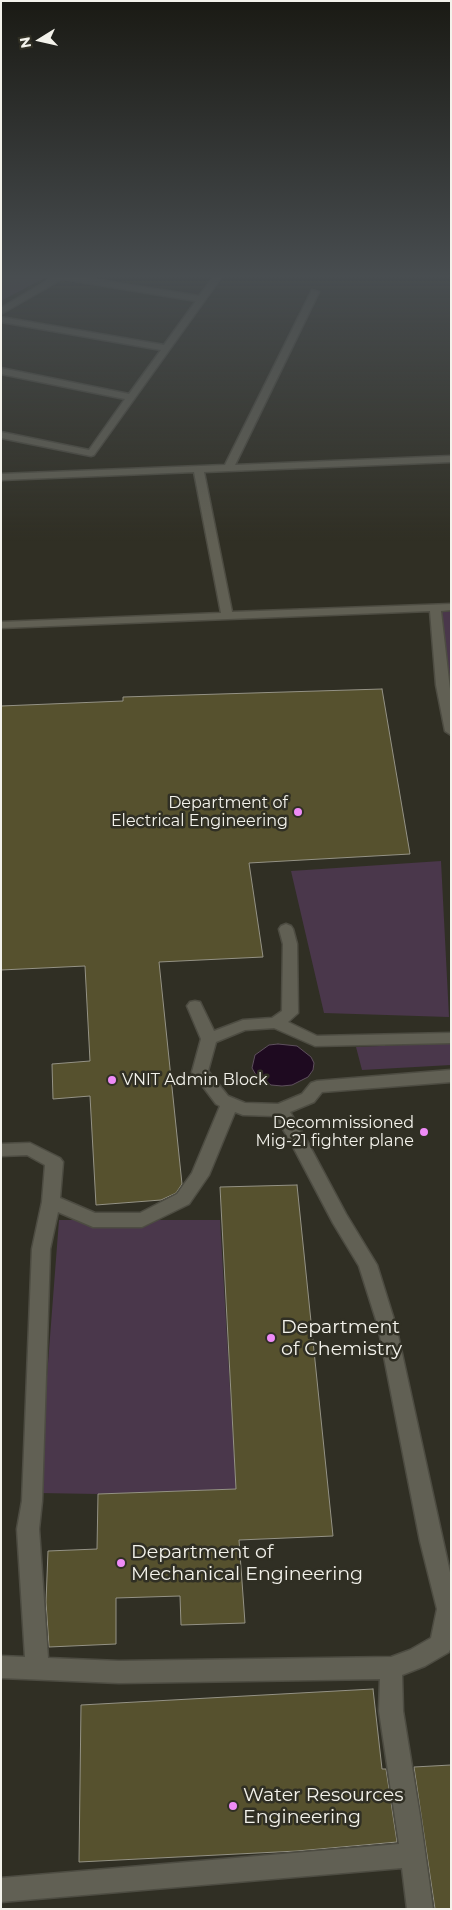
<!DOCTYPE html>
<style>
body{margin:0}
#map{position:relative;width:452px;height:1910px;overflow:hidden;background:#302f24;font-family:Montserrat,sans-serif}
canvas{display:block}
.frame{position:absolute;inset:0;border:2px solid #f3f2eb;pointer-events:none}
.north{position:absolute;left:15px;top:15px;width:50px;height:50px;-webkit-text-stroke:4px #302f24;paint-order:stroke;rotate:260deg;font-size:14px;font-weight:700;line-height:20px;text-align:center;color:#f3f2eb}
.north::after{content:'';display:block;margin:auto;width:18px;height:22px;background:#f3f2eb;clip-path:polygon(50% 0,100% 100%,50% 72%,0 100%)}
</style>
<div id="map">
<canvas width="452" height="1910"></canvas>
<div class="frame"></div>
<div class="north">N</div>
</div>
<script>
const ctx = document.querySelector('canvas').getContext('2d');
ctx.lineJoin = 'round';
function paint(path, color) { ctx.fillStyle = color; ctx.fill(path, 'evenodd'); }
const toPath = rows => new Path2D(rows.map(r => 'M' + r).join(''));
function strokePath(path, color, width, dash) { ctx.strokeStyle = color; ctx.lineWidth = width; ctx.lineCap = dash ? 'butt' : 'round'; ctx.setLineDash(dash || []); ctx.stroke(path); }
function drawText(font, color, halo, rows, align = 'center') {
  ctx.font = font + ' Montserrat,sans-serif'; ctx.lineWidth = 5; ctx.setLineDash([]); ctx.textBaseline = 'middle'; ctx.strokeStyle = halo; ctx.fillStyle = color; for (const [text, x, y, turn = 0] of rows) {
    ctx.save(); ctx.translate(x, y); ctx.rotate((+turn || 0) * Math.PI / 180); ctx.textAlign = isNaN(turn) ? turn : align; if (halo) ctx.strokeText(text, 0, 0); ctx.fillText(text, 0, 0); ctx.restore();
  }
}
const green = toPath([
 [1,275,36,275,47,277,1,301],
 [435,607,451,607,451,731],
 [441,861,449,1017,324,1013,291,871],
 [451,1043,451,1065,362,1070,356,1047],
 [59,1220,220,1220,236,1489,98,1494,38,1493]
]);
const water = toPath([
 [278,1044,297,1046,311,1057,314,1063,313,1070,308,1077,292,1085,282,1086,271,1085,256,1075,252,1068,255,1055,269,1045,278,1044]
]);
const building = toPath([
 [382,689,410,854,249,863,263,957,159,962,182,1184,176,1193,161,1200,96,1205,90,1096,53,1099,52,1064,90,1061,85,966,1,970,1,706,123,701,123,697,382,689],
 [297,1185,333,1536,239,1540,245,1623,181,1625,180,1596,116,1598,116,1644,49,1647,46,1602,48,1551,97,1549,98,1494,236,1489,220,1187,297,1185],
 [373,1689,382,1769,386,1769,397,1842,297,1851,79,1862,81,1705,373,1689],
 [451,1765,451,1909,435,1909,414,1767,451,1765]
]);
const lane = toPath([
 [312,290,319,292,235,465,451,456,451,462,204,472,232,612,451,604,451,610,441,611,451,698,451,735,445,731,436,685,430,611,1,628,1,622,221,613,194,472,1,480,1,474,225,465,312,290],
 [286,924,291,926,293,929,297,944,298,1013,288,1022,317,1036,451,1033,451,1043,315,1046,274,1028,245,1030,216,1042,208,1071,228,1096,245,1103,278,1104,302,1094,311,1083,317,1081,451,1070,451,1082,322,1092,314,1102,290,1112,306,1139,346,1214,377,1265,396,1326,451,1577,451,1647,449,1652,425,1666,402,1675,403,1711,420,1816,433,1909,407,1909,402,1868,1,1902,1,1878,399,1844,379,1711,380,1679,119,1683,1,1678,1,1656,25,1657,17,1529,22,1501,32,1249,42,1202,45,1165,27,1155,1,1156,1,1144,30,1143,60,1158,63,1162,60,1198,95,1213,140,1213,177,1194,192,1173,220,1106,216,1104,192,1072,201,1039,187,1006,190,1002,195,1001,200,1002,214,1031,243,1020,272,1018,282,1011,283,944,279,929,281,926,286,924],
 [235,1112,243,1115,275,1116,290,1141,333,1223,359,1266,378,1326,420,1541,437,1609,431,1638,410,1650,391,1657,119,1661,48,1658,39,1529,42,1501,50,1249,58,1212,93,1227,142,1227,189,1204,209,1175,235,1112]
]);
const street = toPath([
 [49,275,68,275,199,296,215,275,223,275,94,455,91,456,1,438,1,432,89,450,125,399,1,374,1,368,129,394,161,350,1,322,1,317,164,345,196,301,62,279,1,314,1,308,53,277,49,275]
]);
const markers = [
 [298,812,5,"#ef8bf7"],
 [112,1080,5,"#ef8bf7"],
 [424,1132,5,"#ef8bf7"],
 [271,1338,5,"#ef8bf7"],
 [121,1563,5,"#ef8bf7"],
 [233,1806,5,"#ef8bf7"]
];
const poiNames = [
 ["Department of",288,803],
 ["Electrical Engineering",288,821],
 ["VNIT Admin Block",122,1080,"left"],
 ["Decommissioned",414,1123],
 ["Mig-21 fighter plane",414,1141]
];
const nearPoinames = [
 ["Department",281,1327],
 ["of Chemistry",281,1349],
 ["Department of",131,1552],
 ["Mechanical Engineering",131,1574],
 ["Water Resources",243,1795],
 ["Engineering",243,1817]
];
paint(green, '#4a374b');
paint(water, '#1e0a20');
strokePath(water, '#5e505d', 1);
paint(building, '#56512e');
strokePath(building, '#949285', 1);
strokePath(lane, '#4d4c42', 3);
strokePath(street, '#4d4c42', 3);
paint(lane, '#616054');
paint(street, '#616054');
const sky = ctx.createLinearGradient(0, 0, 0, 542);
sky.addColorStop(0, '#1a1a14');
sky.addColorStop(0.51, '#484d50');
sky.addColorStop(1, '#484d5000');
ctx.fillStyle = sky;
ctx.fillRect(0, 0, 452, 542);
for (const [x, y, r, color] of markers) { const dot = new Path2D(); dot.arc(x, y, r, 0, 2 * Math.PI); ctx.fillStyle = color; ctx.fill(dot); strokePath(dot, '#302f24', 2); }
drawText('16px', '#f3f2eb', '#302f24', poiNames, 'right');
drawText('19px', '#f3f2eb', '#302f24', nearPoinames, 'left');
</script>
